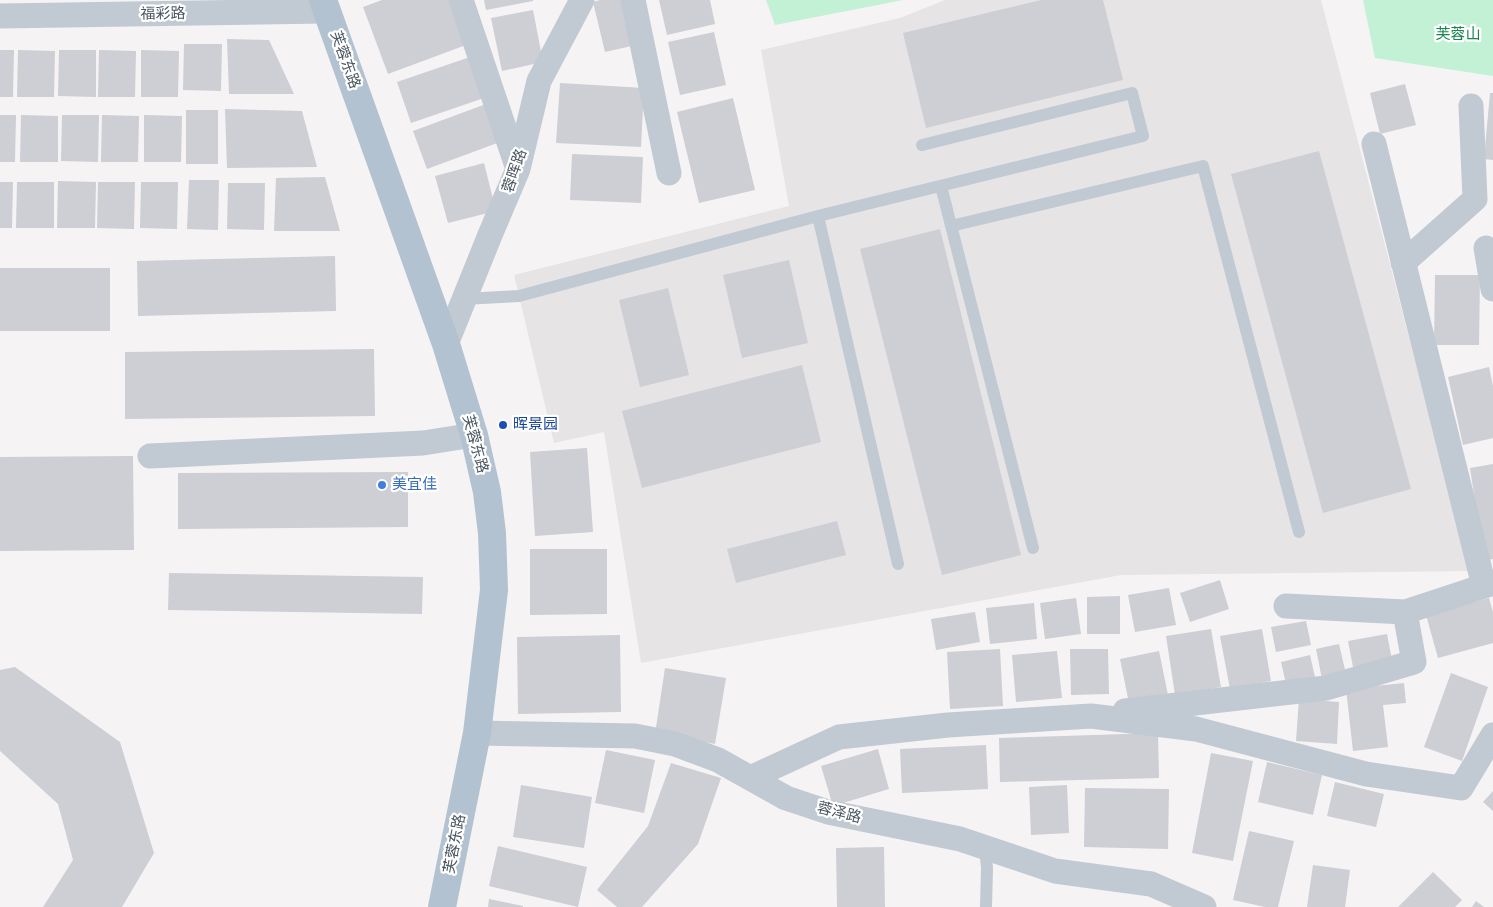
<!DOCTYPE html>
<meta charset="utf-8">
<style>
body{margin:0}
canvas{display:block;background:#f5f3f3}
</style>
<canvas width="1493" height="907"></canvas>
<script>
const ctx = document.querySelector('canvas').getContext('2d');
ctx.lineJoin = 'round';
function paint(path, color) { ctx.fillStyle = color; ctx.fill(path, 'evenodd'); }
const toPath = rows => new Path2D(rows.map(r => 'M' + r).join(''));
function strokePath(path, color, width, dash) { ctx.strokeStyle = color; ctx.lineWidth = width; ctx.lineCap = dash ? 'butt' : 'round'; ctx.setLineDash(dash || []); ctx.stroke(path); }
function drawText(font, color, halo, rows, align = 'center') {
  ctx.font = font + ' "PT Sans","Noto Sans SC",sans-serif'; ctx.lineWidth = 4.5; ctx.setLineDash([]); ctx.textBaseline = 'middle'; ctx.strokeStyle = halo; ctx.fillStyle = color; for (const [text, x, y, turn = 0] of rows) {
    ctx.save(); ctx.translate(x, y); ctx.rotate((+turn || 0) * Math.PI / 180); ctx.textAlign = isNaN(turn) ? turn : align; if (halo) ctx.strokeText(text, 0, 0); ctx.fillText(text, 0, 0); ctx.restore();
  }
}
const education = toPath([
 [945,0,1321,0,1470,571,1121,575,641,663,604,432,554,443,514,275,789,206,761,50,900,18]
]);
const green = toPath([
 [766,0,903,0,775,25],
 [1363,0,1493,0,1493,76,1375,58]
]);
const building = toPath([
 [382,0,449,0,466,45,388,74,363,7],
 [484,0,533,0,533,1,486,10],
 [600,0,625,0,636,45,605,52,593,2],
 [659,0,710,0,715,24,667,35],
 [1041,0,1103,0,1123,80,926,128,903,33],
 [533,10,543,62,502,71,491,18],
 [714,32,726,85,680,95,668,42],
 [227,39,269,40,294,94,229,94],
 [184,44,222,44,221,91,183,90],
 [0,50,14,50,13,97,0,97],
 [18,50,55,51,54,97,17,97],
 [59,50,96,50,96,97,58,96],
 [99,50,136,51,135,97,98,97],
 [141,50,179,51,178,97,141,97],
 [470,57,484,98,411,123,397,82],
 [560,83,644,88,641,147,556,143],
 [1405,84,1416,125,1380,134,1370,93],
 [1490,93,1493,93,1493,160,1484,159],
 [733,98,755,190,699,203,677,112],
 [486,104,500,142,427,169,413,131],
 [225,109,302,111,317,167,227,168],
 [186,110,218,110,218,164,186,164],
 [0,115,16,115,15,162,0,162],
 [21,115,58,116,58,162,20,162],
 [62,115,99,115,98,162,61,161],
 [102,115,139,116,138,162,101,162],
 [144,115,182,116,181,162,144,162],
 [1319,151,1411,489,1323,513,1231,174],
 [572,154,643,157,641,203,570,200],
 [484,163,496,211,448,223,435,176],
 [325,177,340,231,274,231,276,178],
 [189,180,219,180,218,230,187,229],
 [58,181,96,182,95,228,57,228],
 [0,182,13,182,12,228,0,228],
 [17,182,54,182,54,228,16,228],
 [98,182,135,182,134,229,97,228],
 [141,182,178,182,177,229,140,228],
 [228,183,265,183,264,230,227,229],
 [940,229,1021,555,942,575,860,249],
 [335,256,336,311,138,316,137,261],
 [789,260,808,343,742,358,723,275],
 [0,268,110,268,110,331,0,331],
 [1435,275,1480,275,1479,345,1434,345],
 [668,288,689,375,640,387,619,300],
 [374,349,375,416,125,419,125,352],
 [802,365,821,442,642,488,622,411],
 [1489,367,1493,386,1493,438,1463,445,1448,377],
 [587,448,593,532,535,536,530,452],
 [133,456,134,550,0,551,0,457],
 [1493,464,1493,559,1484,561,1470,468],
 [408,472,408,527,178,529,178,473],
 [837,521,846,555,736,583,727,549],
 [530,549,607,549,607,614,530,615],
 [169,573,423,577,422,614,168,610],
 [1220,580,1229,609,1190,622,1180,593],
 [1169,588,1176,625,1135,632,1128,595],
 [1120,596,1120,634,1087,634,1087,597],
 [1076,598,1081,634,1045,639,1040,603],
 [1489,598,1493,612,1493,643,1438,658,1426,615],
 [1034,603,1037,639,990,644,986,608],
 [975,612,980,642,936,650,931,619],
 [1306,621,1311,645,1276,652,1271,627],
 [1211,629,1221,687,1175,695,1166,636],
 [1262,629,1271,681,1230,689,1220,636],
 [1387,634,1392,660,1353,667,1348,641],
 [620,635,621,712,518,714,517,637],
 [1339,644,1346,674,1322,679,1316,649],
 [1000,649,1003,706,950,709,947,652],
 [1070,649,1108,649,1109,694,1071,695],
 [1057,651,1062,698,1016,702,1012,655],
 [1159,651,1168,695,1129,703,1120,659],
 [1310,655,1315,677,1286,684,1281,662],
 [15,667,120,742,154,853,122,907,43,907,73,860,58,804,0,751,0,670],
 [665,668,726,678,715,744,655,734],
 [1451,673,1488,687,1462,761,1424,747],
 [1404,683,1406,703,1383,705,1388,747,1353,751,1346,689],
 [1299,699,1339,702,1337,744,1296,741],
 [1158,733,1159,778,1000,782,999,738],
 [986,745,988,789,902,793,900,749],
 [878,749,889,789,833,806,821,766],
 [606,750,655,760,644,813,595,803],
 [1211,753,1253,761,1233,861,1192,853],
 [1267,762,1322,775,1313,815,1258,802],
 [671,763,721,778,698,844,642,907,617,907,597,890,648,826],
 [1335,782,1384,794,1376,827,1327,816],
 [521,785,592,797,584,848,513,837],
 [1067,785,1069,833,1031,835,1029,787],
 [1085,788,1169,789,1168,849,1084,847],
 [1493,791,1493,811,1483,802],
 [1249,831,1294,841,1278,907,1265,907,1233,900],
 [498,846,587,867,578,907,489,886],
 [884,847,885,907,837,907,836,848],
 [1313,865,1350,870,1345,907,1307,907],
 [1433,872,1462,900,1455,907,1398,907],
 [489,899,523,906,523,907,488,907],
 [1476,901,1484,907,1472,907]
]);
const lane = toPath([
 [941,186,1033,548],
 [818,216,898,564],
 [951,226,1203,166,1299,532],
 [464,299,519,296,818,216,1143,136,1132,93,922,145],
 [985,847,987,868,986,907]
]);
const street = toPath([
 [461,0,518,169],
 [633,0,669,173],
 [0,16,327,11],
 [1374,144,1484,586],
 [1486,248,1493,289],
 [1403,263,1475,199,1471,106],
 [446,344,490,235,518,169,539,81,582,0],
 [150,456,423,443,474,435],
 [1405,612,1493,583],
 [1125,711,1326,688,1414,662,1405,612,1286,606],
 [477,733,635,736,675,744,718,760,786,798,828,812,960,839,1055,871,1151,884,1204,907],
 [750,778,839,737,948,725,1091,716,1196,729,1366,774,1461,788,1493,735]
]);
const primary = toPath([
 [323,0,446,344,474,435,487,492,492,533,494,590,477,733,442,907]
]);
const markers = [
 [503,425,5,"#1a4fb4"],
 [382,485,5,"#3f7fe0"]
];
const streetNames = [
 ["福彩路",163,14,-1],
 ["芙蓉东路",345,60,70],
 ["蓉晖路",515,171,-71],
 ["芙蓉东路",475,444,75],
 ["蓉泽路",839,813,14],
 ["芙蓉东路",455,844,-79]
];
const parkNames = [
 ["芙蓉山",1458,35]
];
const transitNames = [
 ["晖景园",513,425]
];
const shopNames = [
 ["美宜佳",392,485]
];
paint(education, '#e6e4e5');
paint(green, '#c3f1d5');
paint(building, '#cdcfd5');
strokePath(lane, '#c1cad2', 12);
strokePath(street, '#c1cad2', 25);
strokePath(primary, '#b3c2d1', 28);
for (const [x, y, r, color] of markers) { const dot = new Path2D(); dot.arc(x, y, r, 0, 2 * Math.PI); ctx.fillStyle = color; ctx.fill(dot); strokePath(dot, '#fff', 2); }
drawText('15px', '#4a5661', '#fff', streetNames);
drawText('15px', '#17864f', '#fff', parkNames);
drawText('15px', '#164399', '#fff', transitNames, 'left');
drawText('15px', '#366cbe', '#fff', shopNames, 'left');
</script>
